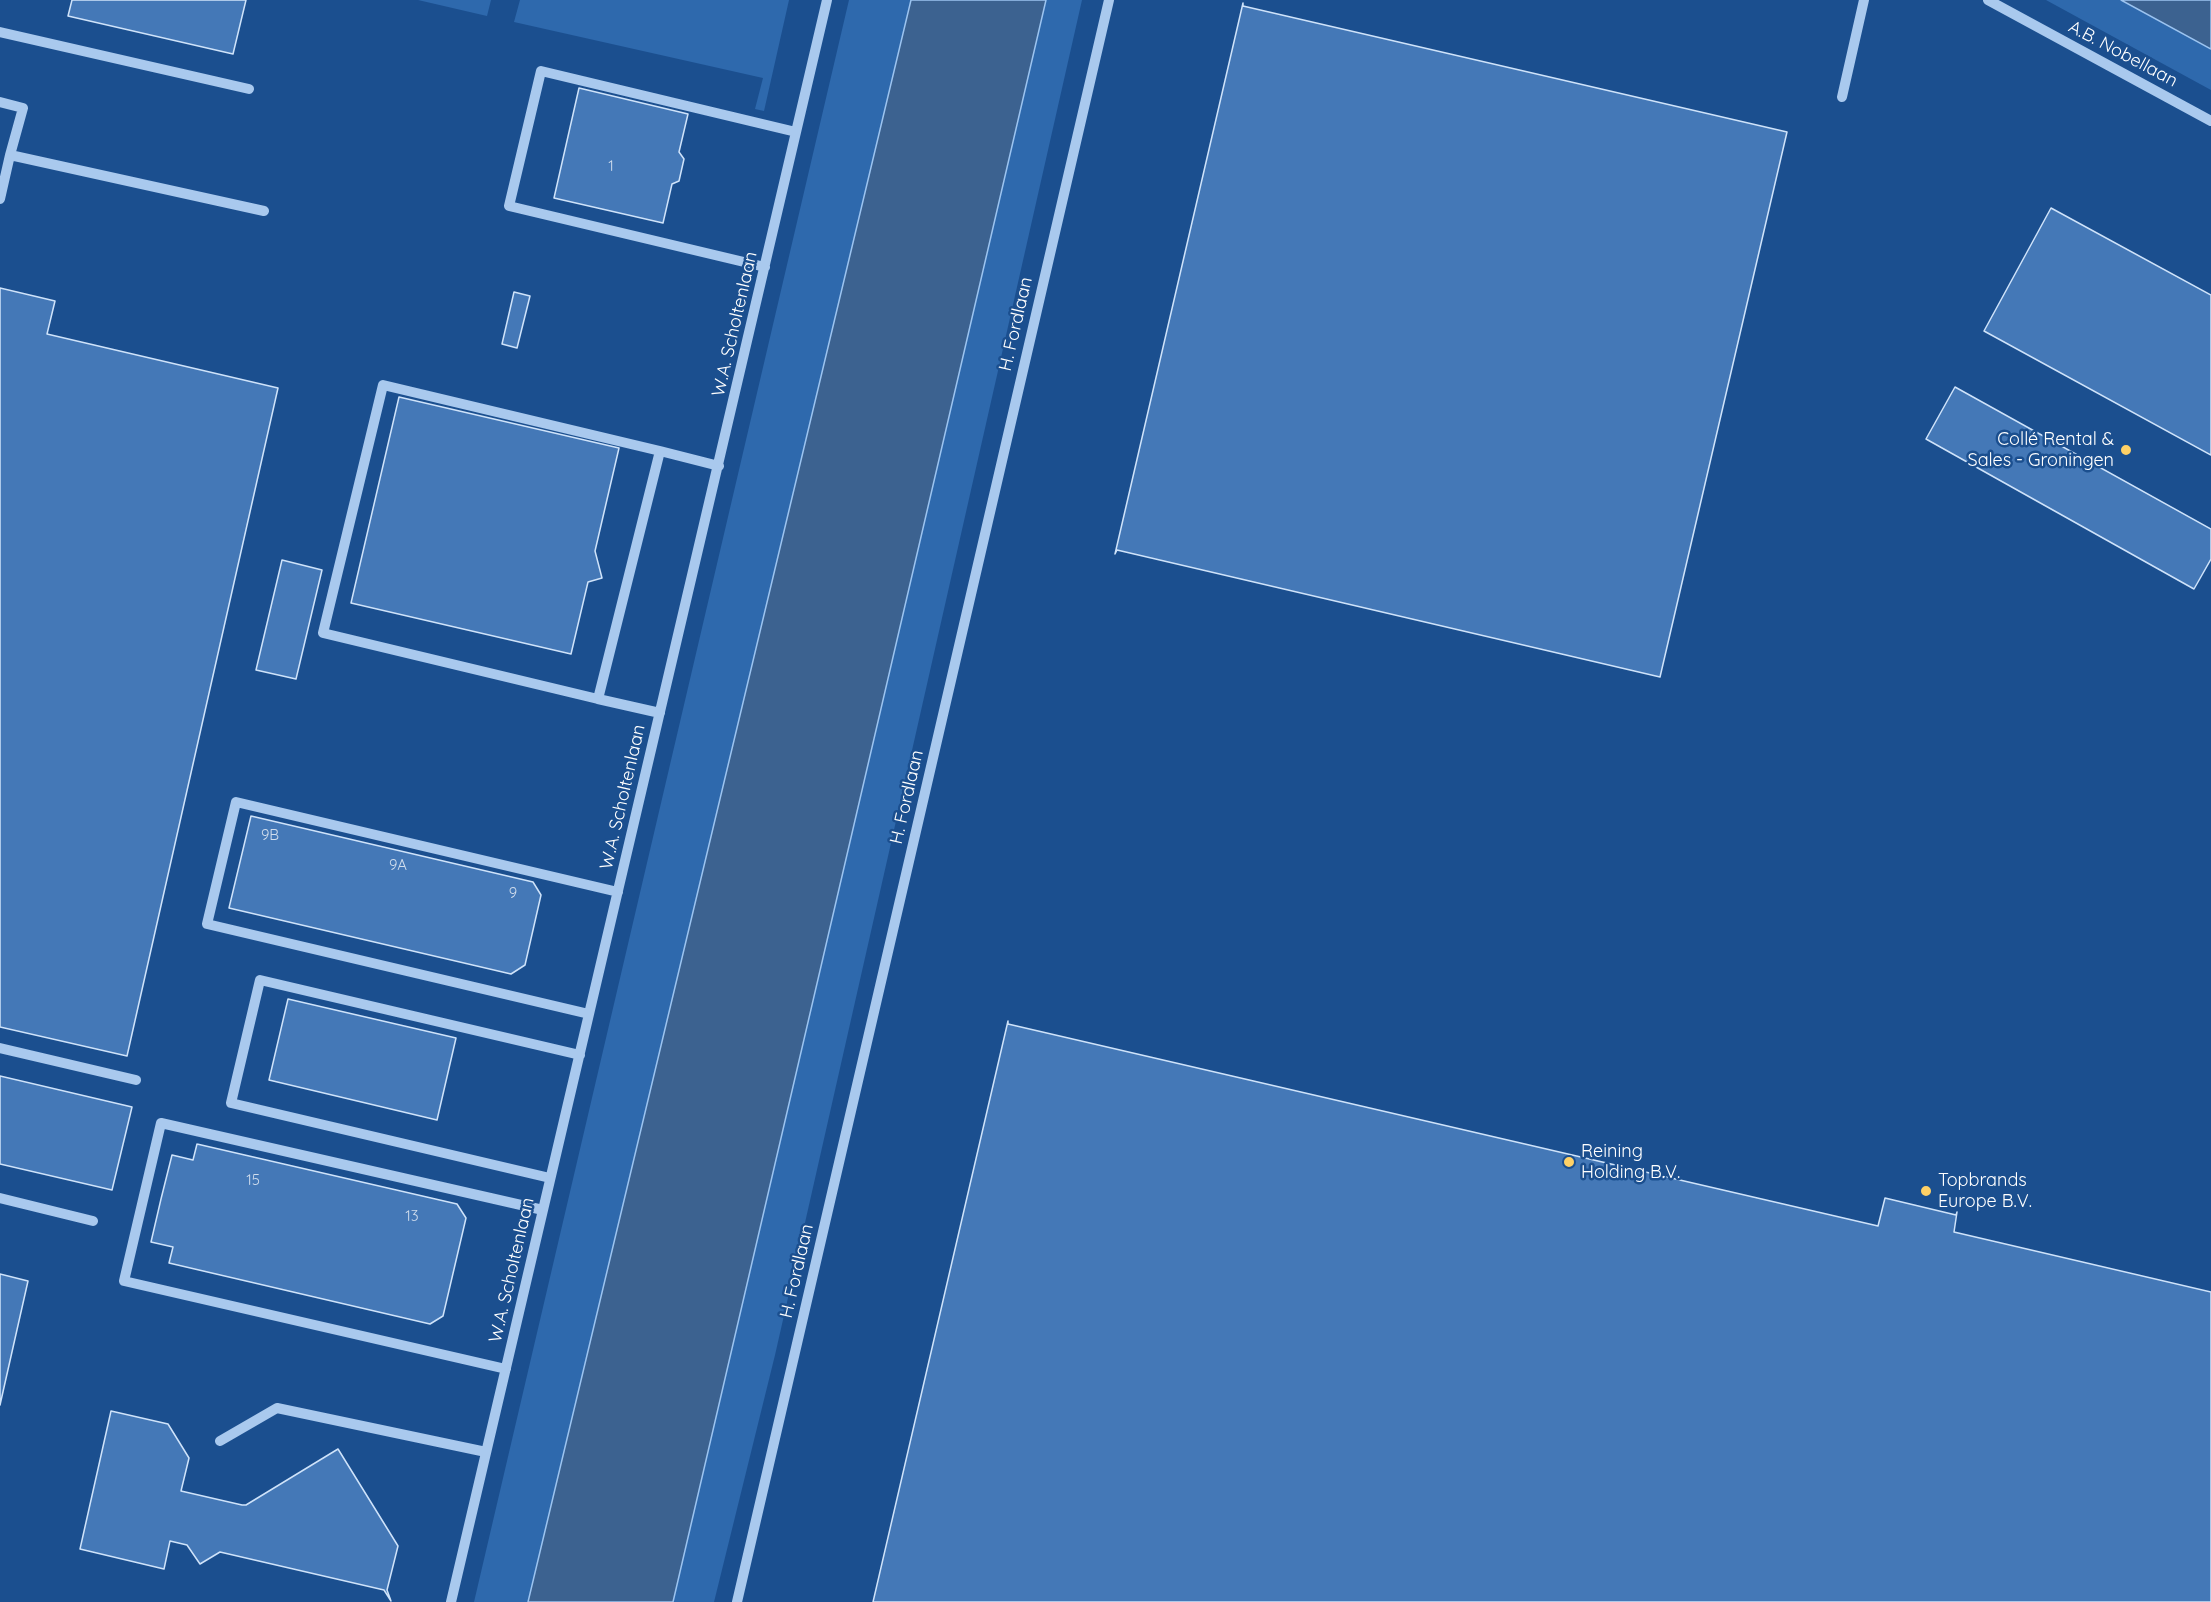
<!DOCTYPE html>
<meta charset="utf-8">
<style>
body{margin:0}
canvas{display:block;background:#1b4f8f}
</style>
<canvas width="2211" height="1602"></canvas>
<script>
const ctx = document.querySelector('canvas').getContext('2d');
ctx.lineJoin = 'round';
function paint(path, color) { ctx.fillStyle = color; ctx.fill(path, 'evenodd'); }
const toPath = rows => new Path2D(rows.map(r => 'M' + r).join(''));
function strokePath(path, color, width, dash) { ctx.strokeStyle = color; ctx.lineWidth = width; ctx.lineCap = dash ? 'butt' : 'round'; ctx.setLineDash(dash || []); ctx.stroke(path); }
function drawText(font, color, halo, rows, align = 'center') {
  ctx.font = font + ' Quicksand,sans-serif'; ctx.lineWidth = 5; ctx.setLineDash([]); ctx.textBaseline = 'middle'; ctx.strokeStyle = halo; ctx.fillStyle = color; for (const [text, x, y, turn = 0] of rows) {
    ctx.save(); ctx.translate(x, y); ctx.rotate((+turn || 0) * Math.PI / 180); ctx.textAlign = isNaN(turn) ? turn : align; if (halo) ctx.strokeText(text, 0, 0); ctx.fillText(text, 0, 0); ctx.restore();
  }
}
const green = toPath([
 [418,0,491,0,487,16],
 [520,0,789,0,764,111,755,109,763,78,514,22],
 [849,0,911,0,528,1602,474,1602],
 [1046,0,1082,0,775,1355,714,1602,673,1602],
 [2046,0,2121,0,2211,49,2211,90]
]);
const water = toPath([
 [911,0,1046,0,673,1602,528,1602,911,0],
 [2121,0,2211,0,2211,49,2121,0]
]);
const building = toPath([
 [72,0,246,0,233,54,68,16,72,0],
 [1243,3,1243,6,1787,132,1660,677,1117,550,1115,554,1243,3],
 [579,88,688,114,679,152,684,159,679,181,672,184,663,223,554,198,579,88],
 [2051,208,2211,295,2211,455,1984,331,2051,208],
 [0,288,55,301,47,334,278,388,127,1056,0,1027,0,288],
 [514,292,530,296,517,348,502,344,514,292],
 [1955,387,2211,529,2211,559,2194,589,1926,439,1955,387],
 [399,397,619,448,595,551,602,578,588,582,571,654,351,603,399,397],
 [282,560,322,570,296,679,256,670,282,560],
 [251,816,533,882,541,895,525,965,511,974,229,908,251,816],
 [288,999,456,1038,437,1120,269,1080,288,999],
 [1008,1021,1008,1024,1878,1226,1885,1198,1956,1215,1957,1212,1954,1232,2211,1292,2211,1602,873,1602,1008,1021],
 [0,1076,132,1107,112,1190,0,1164,0,1076],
 [197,1144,457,1204,466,1218,443,1316,430,1324,169,1263,173,1247,151,1242,161,1199,172,1155,193,1160,197,1144],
 [0,1274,28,1281,0,1405,0,1274],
 [111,1411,168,1424,189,1458,181,1491,242,1505,246,1505,338,1449,398,1546,387,1590,391,1601,384,1590,220,1552,200,1564,187,1545,170,1541,164,1569,80,1549,111,1411]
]);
const minor = toPath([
 [1988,0,2211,121],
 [0,32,249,89],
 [1842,97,1864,0],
 [0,102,23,108,10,155,264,211],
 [0,199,10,155],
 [765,267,509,206,541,71,796,132],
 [598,699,323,633,383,385,660,451],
 [660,713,598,699,660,451,719,466],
 [589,1014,207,924,236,802,618,892],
 [0,1048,136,1080],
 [550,1178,231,1103,260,980,580,1055],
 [0,1198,93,1221],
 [506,1369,124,1281,161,1123,543,1210],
 [220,1441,277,1408,486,1452],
 [451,1602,827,0],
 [737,1602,1109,0]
]);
const markers = [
 [2126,450,6,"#ffd166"],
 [1569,1162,6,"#ffd166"],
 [1926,1191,6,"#ffd166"]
];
const numberNames = [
 ["1",611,166],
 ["9B",270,835],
 ["9A",398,865],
 ["9",513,893],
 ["15",253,1180],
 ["13",412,1216]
];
const streetNames = [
 ["A.B. Nobellaan",2123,54,28],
 ["W.A. Scholtenlaan",735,324,-77],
 ["H. Fordlaan",1016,324,-77],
 ["W.A. Scholtenlaan",623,797,-77],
 ["H. Fordlaan",907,797,-77],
 ["W.A. Scholtenlaan",512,1270,-77],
 ["H. Fordlaan",797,1271,-77]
];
const poiNames = [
 ["Collé Rental &",2114,440,"right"],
 ["Sales - Groningen",2114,461,"right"],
 ["Reining",1581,1152],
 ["Holding B.V.",1581,1173],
 ["Topbrands",1938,1181],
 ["Europe B.V.",1938,1202]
];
paint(green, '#2e69ad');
paint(water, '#3c6290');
strokePath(water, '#9cc4f0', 1.5);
paint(building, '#4478b7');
strokePath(building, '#cfe3fa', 1.5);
strokePath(minor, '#a9c9ee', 10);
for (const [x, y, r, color] of markers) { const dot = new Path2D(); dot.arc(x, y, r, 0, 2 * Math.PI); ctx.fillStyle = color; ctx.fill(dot); strokePath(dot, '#1b4f8f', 2); }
drawText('15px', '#d0dded', null, numberNames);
drawText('18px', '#fff', '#1b4f8f', streetNames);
drawText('18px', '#fff', '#1b4f8f', poiNames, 'left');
</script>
